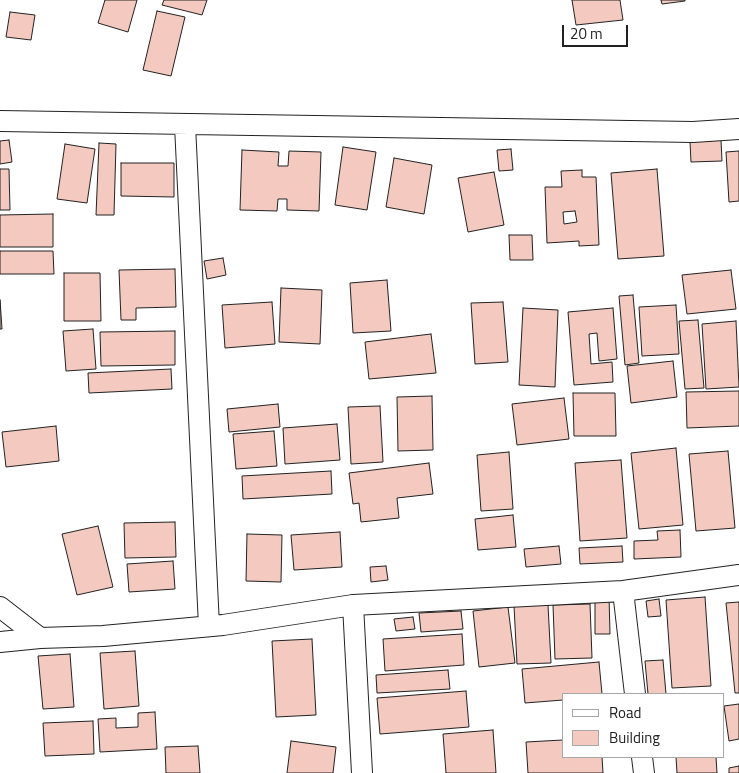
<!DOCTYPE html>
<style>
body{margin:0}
#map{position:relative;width:739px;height:773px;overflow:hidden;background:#fff;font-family:"Titillium Web",sans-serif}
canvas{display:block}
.legend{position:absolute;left:562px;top:693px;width:162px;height:65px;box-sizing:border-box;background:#fff;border:1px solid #a7a7a7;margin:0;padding:6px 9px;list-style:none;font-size:15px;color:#222}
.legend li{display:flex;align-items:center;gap:10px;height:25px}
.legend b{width:25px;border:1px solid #a7a7a7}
.scale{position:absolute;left:562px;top:25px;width:66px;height:22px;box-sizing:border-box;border:2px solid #222;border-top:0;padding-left:6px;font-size:15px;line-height:18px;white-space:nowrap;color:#222;-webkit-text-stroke:4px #fff;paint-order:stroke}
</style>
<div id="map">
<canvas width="739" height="773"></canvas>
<ul class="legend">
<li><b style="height:6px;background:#fff"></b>Road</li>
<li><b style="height:14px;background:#f3c9c0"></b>Building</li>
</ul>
<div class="scale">20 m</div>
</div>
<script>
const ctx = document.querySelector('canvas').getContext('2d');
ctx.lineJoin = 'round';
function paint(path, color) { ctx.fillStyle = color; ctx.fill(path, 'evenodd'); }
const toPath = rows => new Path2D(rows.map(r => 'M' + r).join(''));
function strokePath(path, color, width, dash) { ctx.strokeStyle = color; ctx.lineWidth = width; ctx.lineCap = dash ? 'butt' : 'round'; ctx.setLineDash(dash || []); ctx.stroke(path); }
const building = toPath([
 [105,0,137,0,128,32,98,23,105,0],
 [164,0,207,0,202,15,162,5,164,0],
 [572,0,620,0,623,20,576,25,572,0],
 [661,0,685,0,685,1,662,4,661,0],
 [157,11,185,17,171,76,143,70,157,11],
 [10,12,35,15,31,40,6,37,10,12],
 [9,140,12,162,0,164,0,141,9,140],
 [721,140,722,161,691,162,690,142,721,140],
 [99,143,116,144,114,215,96,215,99,143],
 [65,144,95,149,87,203,57,199,65,144],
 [343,147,376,152,367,210,335,205,343,147],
 [511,149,513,170,499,171,497,150,511,149],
 [242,150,279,152,278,166,288,166,289,151,321,152,319,211,287,210,287,199,278,199,277,211,240,210,242,150],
 [739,151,739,201,729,202,726,152,739,151],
 [394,158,432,165,424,214,386,207,394,158],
 [121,163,174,163,174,197,121,196,121,163],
 [0,169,9,169,10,210,0,210,0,169],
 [657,169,664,256,618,259,611,173,657,169],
 [582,170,582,177,596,177,599,245,579,246,579,241,547,243,545,187,562,187,561,171,582,170],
 [575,211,577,222,564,224,563,212,575,211],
 [494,172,504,225,468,232,458,178,494,172],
 [53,214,53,247,0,247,0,215,53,214],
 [509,235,532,235,533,260,510,260,509,235],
 [0,251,53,251,54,274,0,274,0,251],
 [223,258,226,275,207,279,204,261,223,258],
 [175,269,176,307,136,308,136,320,121,320,119,270,175,269],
 [731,270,736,309,687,314,682,275,731,270],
 [64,273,100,273,101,321,64,321,64,273],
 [387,280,391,331,353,333,350,283,387,280],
 [281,288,322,290,320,344,279,342,281,288],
 [633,295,639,363,625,365,619,296,633,295],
 [0,300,2,329,0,329,0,300],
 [272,302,275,344,225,348,222,305,272,302],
 [503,302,508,362,475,364,471,303,503,302],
 [676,305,679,354,642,356,639,307,676,305],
 [523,308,558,310,555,387,519,385,523,308],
 [613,308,617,359,599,361,597,333,589,334,591,364,612,362,613,382,574,385,568,312,613,308],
 [698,320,704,388,685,389,679,321,698,320],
 [736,321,739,387,706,389,702,324,736,321],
 [93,329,96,369,66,371,63,331,93,329],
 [175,331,175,365,101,366,100,332,175,331],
 [431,334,436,373,369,379,365,342,431,334],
 [673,361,677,397,631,403,627,366,673,361],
 [171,369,172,389,89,393,88,373,171,369],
 [739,391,739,426,687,428,686,392,739,391],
 [573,393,615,393,616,436,574,436,573,393],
 [432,396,433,450,398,451,397,397,432,396],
 [564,398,569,439,517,445,512,404,564,398],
 [278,404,280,427,229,432,227,409,278,404],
 [380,406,383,462,351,464,348,407,380,406],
 [337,424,340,460,285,464,283,428,337,424],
 [56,426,59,461,6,467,2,432,56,426],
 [274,431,277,466,236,469,233,434,274,431],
 [676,448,683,525,639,529,631,453,676,448],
 [728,451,735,528,696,531,689,454,728,451],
 [509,452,513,509,481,511,477,455,509,452],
 [621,460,627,538,580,541,575,463,621,460],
 [429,463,433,494,397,498,399,518,361,522,359,503,353,504,349,473,429,463],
 [331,471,332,494,243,499,242,476,331,471],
 [513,515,516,547,478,550,475,519,513,515],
 [175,522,176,557,125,558,124,523,175,522],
 [98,526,113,587,77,595,62,534,98,526],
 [680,530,681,557,634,559,634,541,658,540,657,531,680,530],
 [340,532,342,567,294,570,291,535,340,532],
 [247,534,282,535,281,582,246,581,247,534],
 [559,546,561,564,526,567,524,549,559,546],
 [622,546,623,562,580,564,579,548,622,546],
 [173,561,175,589,129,592,127,564,173,561],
 [386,566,388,580,371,582,370,567,386,566],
 [595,595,609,596,610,634,595,634,595,595],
 [705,597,711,686,672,688,666,600,705,597],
 [659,599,661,616,648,617,646,601,659,599],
 [739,602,739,693,735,693,726,603,739,602],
 [590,604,592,658,555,659,553,605,590,604],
 [548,605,551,663,517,664,514,606,548,605],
 [508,607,515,663,479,667,473,611,508,607],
 [461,611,463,629,421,632,419,613,461,611],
 [413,617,415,629,396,631,394,619,413,617],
 [462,634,464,665,385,671,383,639,462,634],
 [312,639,316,715,276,717,272,641,312,639],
 [135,651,139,706,104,709,100,653,135,651],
 [70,654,74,707,43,709,38,656,70,654],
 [663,660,666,694,648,694,645,661,663,660],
 [599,662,602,694,563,694,563,700,525,703,522,669,599,662],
 [448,670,450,689,377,693,376,675,448,670],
 [466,691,469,727,380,734,377,698,466,691],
 [739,704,739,739,729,741,724,706,739,704],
 [155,712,157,749,100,752,98,719,116,718,116,728,138,727,138,713,155,712],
 [93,721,94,754,45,756,43,723,93,721],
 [493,730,496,773,446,773,443,734,493,730],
 [563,740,563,757,602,757,603,773,528,773,526,742,563,740],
 [291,741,336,747,333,773,287,773,291,741],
 [198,746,200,773,166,773,165,747,198,746],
 [676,757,716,757,717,773,677,773,676,757],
 [739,766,739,773,729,773,729,768,739,766]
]);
const street = toPath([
 [0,121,693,132,739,129],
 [185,125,209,626],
 [623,591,635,694],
 [353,605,362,773],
 [0,607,40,638],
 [0,642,40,638,103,636,223,625,353,605,623,591,739,575],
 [642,757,644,773]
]);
paint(building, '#f3c9c0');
strokePath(building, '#222', 1);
strokePath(street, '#222', 22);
strokePath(street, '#fff', 20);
</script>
